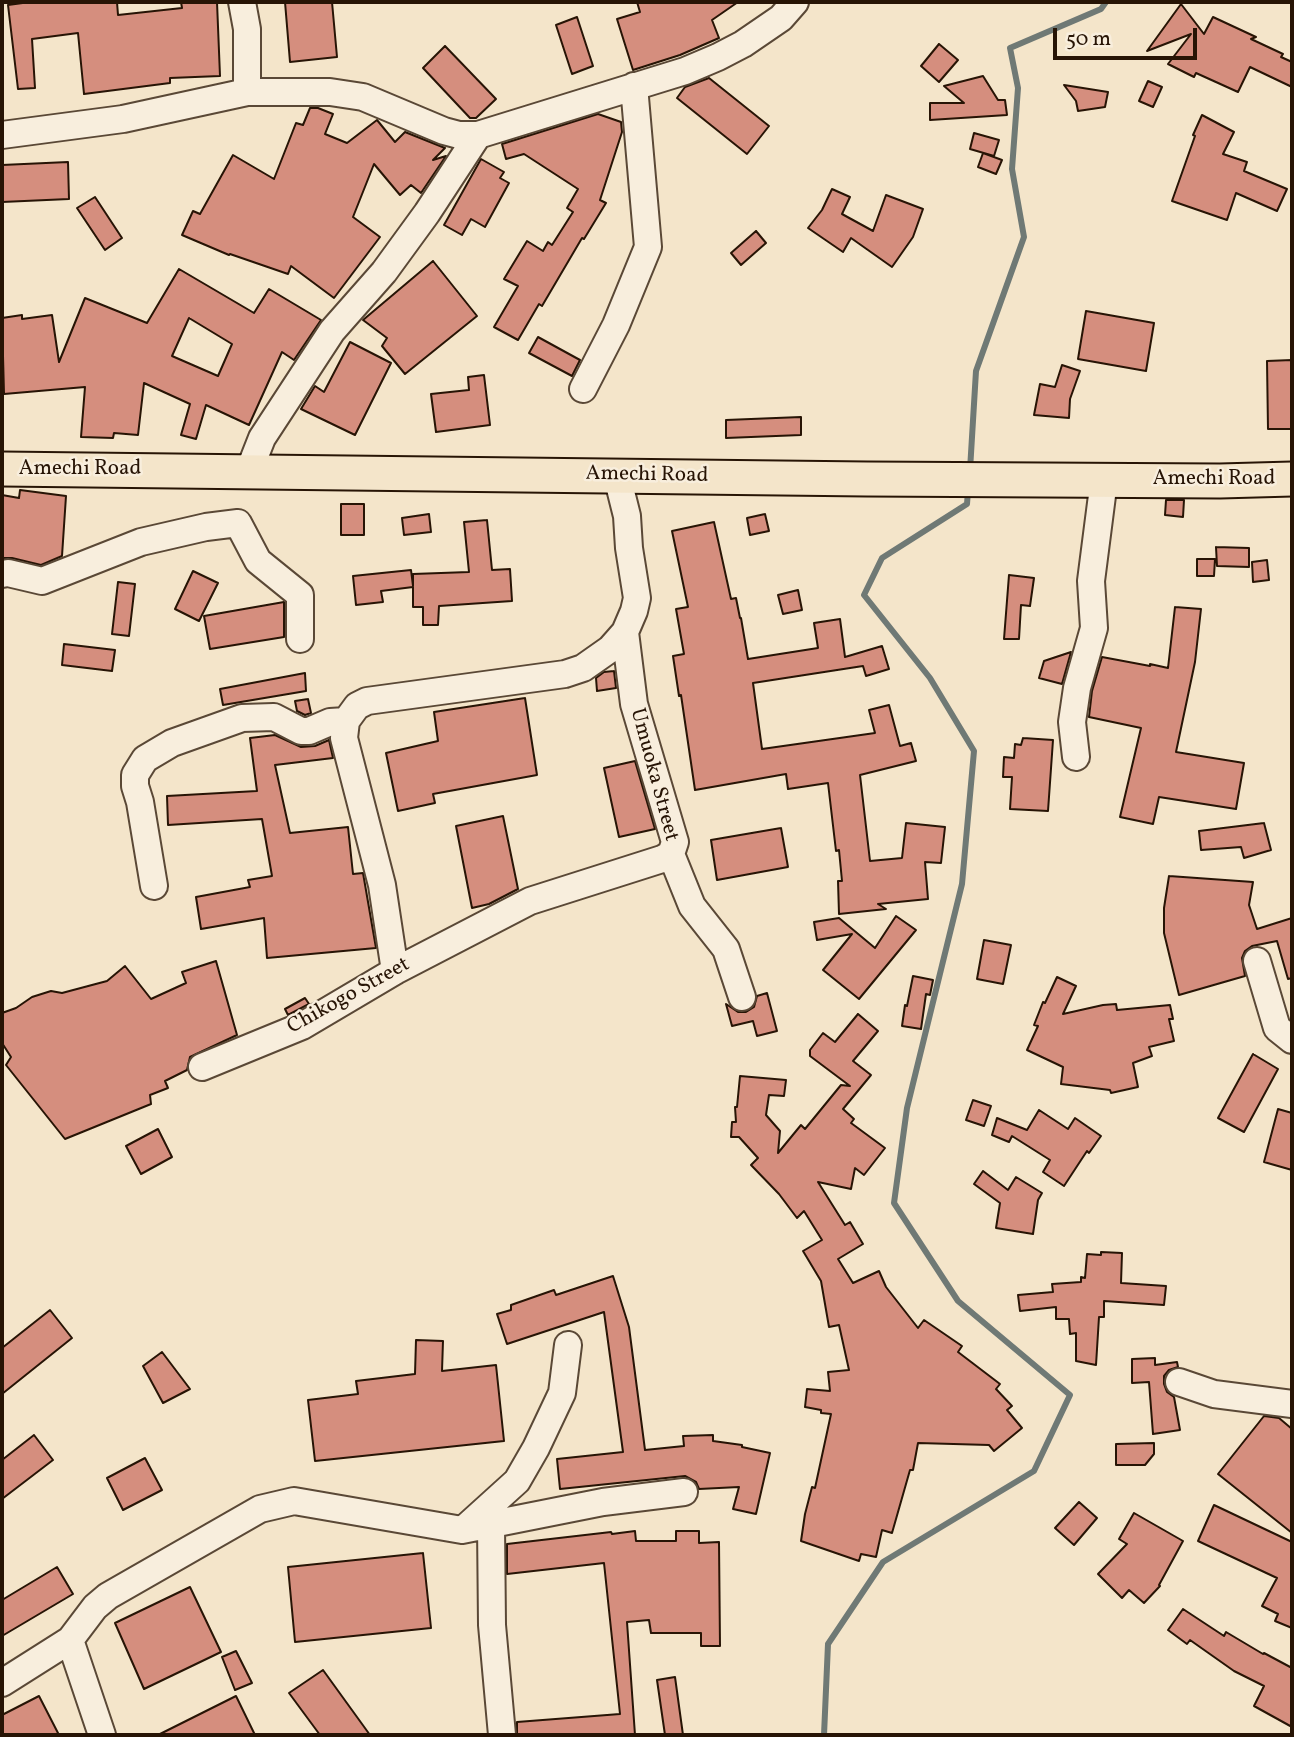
<!DOCTYPE html>
<style>
body{margin:0}
#map{position:relative;width:1294px;height:1737px;overflow:hidden;background:#f4e5ca;font-family:Vollkorn,serif}
canvas{display:block}
.frame{position:absolute;inset:0;border:4px solid #271405;pointer-events:none}
.scale{position:absolute;left:1053px;top:28px;width:144px;height:32px;box-sizing:border-box;border:4px solid #271405;border-top:0;padding-left:9px;font-size:21px;line-height:24px;white-space:nowrap;color:#271405;-webkit-text-stroke:5px #f8eedd;paint-order:stroke}
</style>
<div id="map">
<canvas width="1294" height="1737"></canvas>
<div class="frame"></div>
<div class="scale">50 m</div>
</div>
<script>
const ctx = document.querySelector('canvas').getContext('2d');
ctx.lineJoin = 'round';
const toPath = rows => new Path2D(rows.map(r => 'M' + r).join(''));
function strokePath(path, color, width, dash) { ctx.strokeStyle = color; ctx.lineWidth = width; ctx.lineCap = dash ? 'butt' : 'round'; ctx.setLineDash(dash || []); ctx.stroke(path); }
function paint(path, color) { ctx.fillStyle = color; ctx.fill(path, 'evenodd'); }
function drawText(font, color, halo, rows, align = 'center') {
  ctx.font = font + ' Vollkorn,serif'; ctx.lineWidth = 5; ctx.setLineDash([]); ctx.textBaseline = 'middle'; ctx.strokeStyle = halo; ctx.fillStyle = color; for (const [text, x, y, turn = 0] of rows) {
    ctx.save(); ctx.translate(x, y); ctx.rotate((+turn || 0) * Math.PI / 180); ctx.textAlign = isNaN(turn) ? turn : align; if (halo) ctx.strokeText(text, 0, 0); ctx.fillText(text, 0, 0); ctx.restore();
  }
}
const stream = toPath([
 [970,470,976,371,1024,237,1012,169,1018,88,1010,48,1101,9,1106,2],
 [824,1735,828,1644,883,1562,1034,1471,1070,1395,958,1301,894,1203,907,1108,962,884,974,751,930,678,864,595,882,558,967,504,968,491]
]);
const building = toPath([
 [30,2,117,2,118,15,182,8,181,2,217,2,220,76,170,78,170,83,84,94,78,33,32,39,35,88,18,89,8,5,30,2],
 [285,2,332,2,337,57,290,62,285,2],
 [637,2,738,2,712,20,719,38,680,55,633,70,617,19,640,12,637,2],
 [1181,4,1204,34,1213,17,1256,37,1251,39,1283,54,1281,57,1292,62,1292,87,1250,67,1238,92,1196,73,1194,77,1168,64,1191,34,1147,51,1181,4],
 [577,17,593,66,572,74,556,25,577,17],
 [939,44,958,60,939,82,921,66,939,44],
 [445,46,496,99,476,118,470,118,423,68,445,46],
 [983,76,998,100,1005,100,1007,115,930,120,930,103,964,103,944,86,983,76],
 [709,78,769,126,747,154,677,98,685,87,709,78],
 [1148,81,1162,87,1153,107,1139,101,1148,81],
 [1064,85,1108,92,1105,107,1078,111,1076,101,1064,85],
 [310,108,318,108,333,114,325,134,347,143,377,120,395,142,405,132,445,148,433,160,446,156,421,193,411,185,400,195,374,164,353,217,380,237,334,298,291,266,288,274,230,254,229,255,182,235,193,211,200,214,233,155,274,179,296,123,303,125,310,108],
 [598,114,621,122,622,132,600,200,606,203,584,239,582,238,542,306,539,304,518,340,494,327,518,286,504,279,527,241,543,251,548,242,552,245,573,212,567,208,578,189,524,154,506,159,502,144,598,114],
 [1202,115,1234,132,1223,154,1247,162,1244,171,1287,189,1277,211,1236,193,1227,220,1172,201,1195,136,1193,135,1202,115],
 [974,133,999,140,994,156,970,149,974,133],
 [983,153,1002,160,996,174,978,167,983,153],
 [481,159,504,172,500,178,509,183,485,227,471,219,462,235,444,225,481,159],
 [68,162,69,199,2,202,2,165,68,162],
 [832,189,850,197,842,214,873,231,886,195,923,209,913,237,892,267,851,238,843,252,808,228,822,210,832,189],
 [95,197,122,238,105,250,77,208,95,197],
 [756,231,766,243,741,265,731,253,756,231],
 [433,261,477,316,405,374,382,346,387,338,363,320,433,261],
 [179,269,254,313,269,289,321,320,294,360,282,352,249,425,206,405,196,439,181,435,190,404,144,383,138,435,114,433,113,438,81,437,85,387,4,394,2,318,22,315,22,319,52,315,59,362,85,298,147,323,179,269],
 [189,318,232,344,218,376,172,356,189,318],
 [1086,311,1154,323,1146,371,1078,359,1086,311],
 [538,337,580,360,572,376,529,353,538,337],
 [350,342,391,363,355,435,301,409,315,386,324,392,350,342],
 [1292,360,1292,429,1268,429,1267,361,1292,360],
 [1062,365,1080,371,1070,399,1069,418,1034,415,1040,384,1055,387,1062,365],
 [484,375,490,425,436,432,431,394,469,390,468,377,484,375],
 [801,417,801,435,726,438,726,420,801,417],
 [20,490,66,496,62,556,41,565,12,558,2,558,2,495,19,498,20,490],
 [1166,500,1184,500,1183,517,1165,515,1166,500],
 [341,504,364,504,364,535,341,535,341,504],
 [429,514,431,532,404,535,402,518,429,514],
 [765,514,769,531,750,535,747,518,765,514],
 [487,520,492,570,510,569,512,601,439,606,438,625,423,625,423,607,413,607,413,587,381,591,383,602,356,605,353,576,411,570,413,586,413,574,469,572,464,522,487,520],
 [714,522,731,599,736,598,740,618,741,618,748,659,818,648,814,623,840,619,845,657,882,646,889,669,866,676,863,666,753,683,762,749,875,733,869,710,889,705,900,746,911,743,916,761,860,775,870,861,902,858,906,823,945,827,941,863,925,862,928,899,878,904,886,909,839,914,838,881,842,881,839,850,836,851,828,783,788,789,786,774,695,790,681,695,679,696,673,656,684,654,676,609,688,607,672,531,714,522],
 [1216,547,1249,548,1249,567,1217,566,1216,547],
 [1197,559,1215,559,1214,576,1197,576,1197,559],
 [1267,560,1269,580,1253,582,1252,562,1267,560],
 [193,571,218,583,199,621,175,609,193,571],
 [1009,575,1034,578,1030,606,1021,605,1019,639,1004,639,1009,575],
 [118,582,135,584,129,636,112,634,118,582],
 [798,590,802,610,783,614,778,595,798,590],
 [284,602,284,637,210,649,204,616,284,602],
 [1175,607,1201,609,1195,662,1176,752,1244,763,1236,809,1159,797,1153,824,1120,817,1141,728,1089,717,1092,691,1102,657,1150,666,1150,664,1168,668,1175,607],
 [64,644,115,650,112,671,62,665,64,644],
 [1071,652,1062,684,1039,678,1044,661,1071,652],
 [614,671,616,688,597,691,596,678,604,672,614,671],
 [305,673,306,691,223,705,220,689,305,673],
 [525,698,537,775,433,794,435,803,398,811,386,753,438,741,434,712,525,698],
 [308,699,311,713,305,715,297,711,295,701,308,699],
 [275,735,301,747,315,746,329,740,333,758,275,765,290,833,348,827,353,874,363,873,376,948,267,958,264,918,201,929,196,897,250,887,248,880,272,876,262,819,168,825,167,796,257,791,250,738,275,735],
 [1023,738,1053,740,1048,811,1010,809,1012,777,1003,777,1004,757,1014,758,1015,744,1021,745,1023,738],
 [635,761,655,829,619,837,604,768,635,761],
 [503,816,518,889,489,904,472,908,456,826,503,816],
 [1264,823,1271,850,1244,858,1241,847,1201,850,1199,831,1264,823],
 [781,828,788,867,717,880,711,840,781,828],
 [1169,876,1253,882,1249,905,1257,929,1292,918,1292,978,1288,979,1277,941,1252,946,1245,951,1242,958,1245,976,1179,995,1164,933,1164,908,1169,876],
 [896,916,916,930,859,999,823,970,852,934,817,940,814,922,839,918,875,948,896,916],
 [984,940,1011,945,1003,984,977,979,984,940],
 [216,961,237,1035,190,1057,187,1070,165,1081,168,1088,150,1095,151,1104,65,1139,6,1065,11,1057,2,1043,2,1013,16,1008,32,997,51,991,62,993,107,981,125,966,151,999,186,983,182,972,216,961],
 [913,976,933,980,930,995,926,994,921,1029,902,1026,905,1005,907,1006,913,976],
 [1057,977,1076,986,1063,1014,1103,1005,1116,1004,1117,1010,1170,1005,1173,1019,1169,1019,1174,1041,1149,1047,1152,1056,1133,1063,1138,1087,1111,1093,1110,1090,1061,1084,1063,1067,1027,1050,1038,1026,1034,1025,1043,1002,1045,1003,1057,977],
 [767,993,777,1031,757,1036,753,1021,732,1026,726,1004,738,1012,746,1012,754,1007,757,996,767,993],
 [305,998,309,1004,288,1015,285,1009,305,998],
 [858,1014,878,1031,853,1061,871,1075,843,1109,854,1119,851,1123,885,1148,864,1175,855,1168,851,1189,818,1182,845,1225,850,1222,863,1244,838,1259,853,1283,879,1271,886,1287,918,1328,924,1320,962,1346,958,1352,1000,1384,996,1389,1012,1406,1007,1410,1022,1428,994,1451,989,1445,918,1443,913,1470,910,1470,892,1533,882,1530,876,1557,861,1554,859,1561,801,1541,805,1514,812,1487,815,1488,831,1414,821,1413,821,1410,805,1407,807,1389,830,1391,828,1372,849,1370,839,1325,829,1327,821,1281,803,1251,822,1240,804,1211,797,1218,779,1194,751,1165,758,1158,739,1137,731,1137,732,1122,736,1122,735,1107,737,1107,740,1076,786,1080,784,1096,769,1095,766,1115,780,1131,778,1153,801,1125,805,1129,841,1085,850,1086,810,1056,810,1050,823,1033,835,1042,858,1014],
 [1253,1054,1278,1069,1244,1132,1218,1118,1253,1054],
 [973,1100,991,1106,984,1126,966,1120,973,1100],
 [1278,1109,1292,1113,1292,1170,1264,1162,1278,1109],
 [1039,1110,1068,1129,1075,1118,1101,1136,1089,1153,1087,1151,1064,1186,1043,1172,1050,1160,1012,1136,1009,1142,992,1135,997,1118,1027,1130,1039,1110],
 [158,1129,172,1157,141,1174,126,1146,158,1129],
 [983,1171,1008,1190,1016,1177,1042,1193,1038,1200,1033,1234,996,1228,1000,1203,974,1184,983,1171],
 [1101,1252,1122,1253,1121,1283,1166,1286,1164,1305,1104,1301,1104,1317,1099,1317,1096,1365,1076,1361,1076,1333,1070,1334,1069,1319,1056,1319,1056,1307,1020,1311,1018,1295,1053,1292,1052,1284,1081,1282,1081,1277,1085,1278,1087,1254,1101,1255,1101,1252],
 [613,1276,629,1327,645,1450,684,1446,683,1436,713,1435,713,1441,742,1445,742,1447,770,1453,756,1514,733,1509,739,1487,699,1489,696,1482,685,1476,560,1489,557,1459,623,1452,604,1312,507,1344,497,1314,511,1310,511,1305,554,1290,556,1295,613,1276],
 [50,1310,72,1338,2,1394,2,1348,50,1310],
 [416,1340,443,1341,442,1371,496,1365,504,1441,315,1461,308,1400,358,1394,356,1381,415,1374,416,1340],
 [162,1352,190,1389,163,1403,143,1366,162,1352],
 [1155,1358,1155,1365,1177,1362,1178,1367,1169,1370,1164,1376,1164,1384,1167,1392,1174,1397,1180,1430,1153,1434,1149,1382,1132,1383,1132,1359,1155,1358],
 [1264,1416,1279,1418,1292,1429,1292,1533,1218,1474,1264,1416],
 [34,1435,53,1460,2,1499,2,1460,34,1435],
 [1154,1443,1154,1454,1145,1465,1116,1465,1116,1444,1154,1443],
 [145,1458,162,1490,123,1510,107,1478,145,1458],
 [1079,1502,1097,1518,1074,1545,1055,1528,1079,1502],
 [1214,1505,1292,1542,1292,1628,1275,1621,1278,1614,1262,1606,1277,1578,1198,1541,1214,1505],
 [1134,1513,1183,1541,1159,1585,1160,1586,1144,1603,1129,1590,1122,1598,1098,1574,1127,1544,1119,1539,1134,1513],
 [635,1531,636,1541,676,1541,676,1531,699,1531,699,1543,719,1542,720,1646,701,1646,701,1633,651,1633,649,1620,627,1622,635,1735,517,1735,517,1722,620,1714,604,1563,507,1574,507,1544,611,1532,612,1534,635,1531],
 [423,1553,431,1628,295,1642,288,1567,423,1553],
 [57,1567,73,1594,2,1636,2,1600,57,1567],
 [190,1587,221,1652,144,1689,115,1623,190,1587],
 [1183,1609,1224,1636,1226,1632,1263,1654,1264,1653,1292,1668,1292,1727,1254,1706,1264,1686,1234,1671,1190,1640,1187,1644,1168,1630,1183,1609],
 [236,1651,252,1683,235,1690,222,1657,236,1651],
 [323,1670,370,1735,320,1735,289,1693,323,1670],
 [675,1677,683,1735,665,1735,657,1680,675,1677],
 [39,1696,59,1735,2,1735,2,1715,39,1696],
 [236,1696,255,1735,158,1735,236,1696]
]);
const minor = toPath([
 [242,2,247,29,247,92],
 [2,135,123,119,247,92,330,92,363,97,444,131,459,135,478,135,685,71,718,57,743,44,781,18,795,2],
 [583,389,616,325,648,247,634,86],
 [249,471,262,438,332,331,384,272,427,213,478,135],
 [2,574,8,573,42,581,141,542,206,527,238,523,258,561,300,595,300,639],
 [1076,757,1072,722,1077,688,1094,628,1091,581,1104,480],
 [671,854,692,906,726,949,742,997],
 [154,886,140,802,135,786,135,775,145,759,172,743,242,718,274,717,301,731,309,731,330,722,346,721],
 [1257,961,1277,1028,1292,1040],
 [395,971,382,885,344,738,346,721,357,706,367,701,565,674,583,668,610,649,625,632,634,611,637,598,629,548,627,516,617,476],
 [202,1067,302,1026,395,971,530,901,662,859,671,854,675,842,634,704,625,632],
 [1179,1382,1214,1394,1292,1404],
 [491,1525,492,1625,502,1735],
 [464,1529,517,1481,536,1448,562,1393,568,1345],
 [70,1640,102,1735],
 [2,1683,70,1640,95,1607,108,1596,260,1509,294,1501,462,1530,603,1502,684,1492]
]);
const major = toPath([
 [2,469,867,479,1220,481,1292,479]
]);
const streetNames = [
 ["Amechi Road",80,470],
 ["Amechi Road",647,476,1],
 ["Amechi Road",1214,480],
 ["Umuoka Street",653,775,75],
 ["Chikogo Street",349,997,-29]
];
strokePath(stream, '#6f7975', 6);
paint(building, '#d58e7e');
strokePath(building, '#271405', 2);
strokePath(minor, '#5a4836', 30);
strokePath(major, '#271405', 37);
strokePath(minor, '#f8eedd', 26);
strokePath(major, '#f4e5ca', 33);
drawText('21px', '#271405', '#f8eedd', streetNames);
</script>
